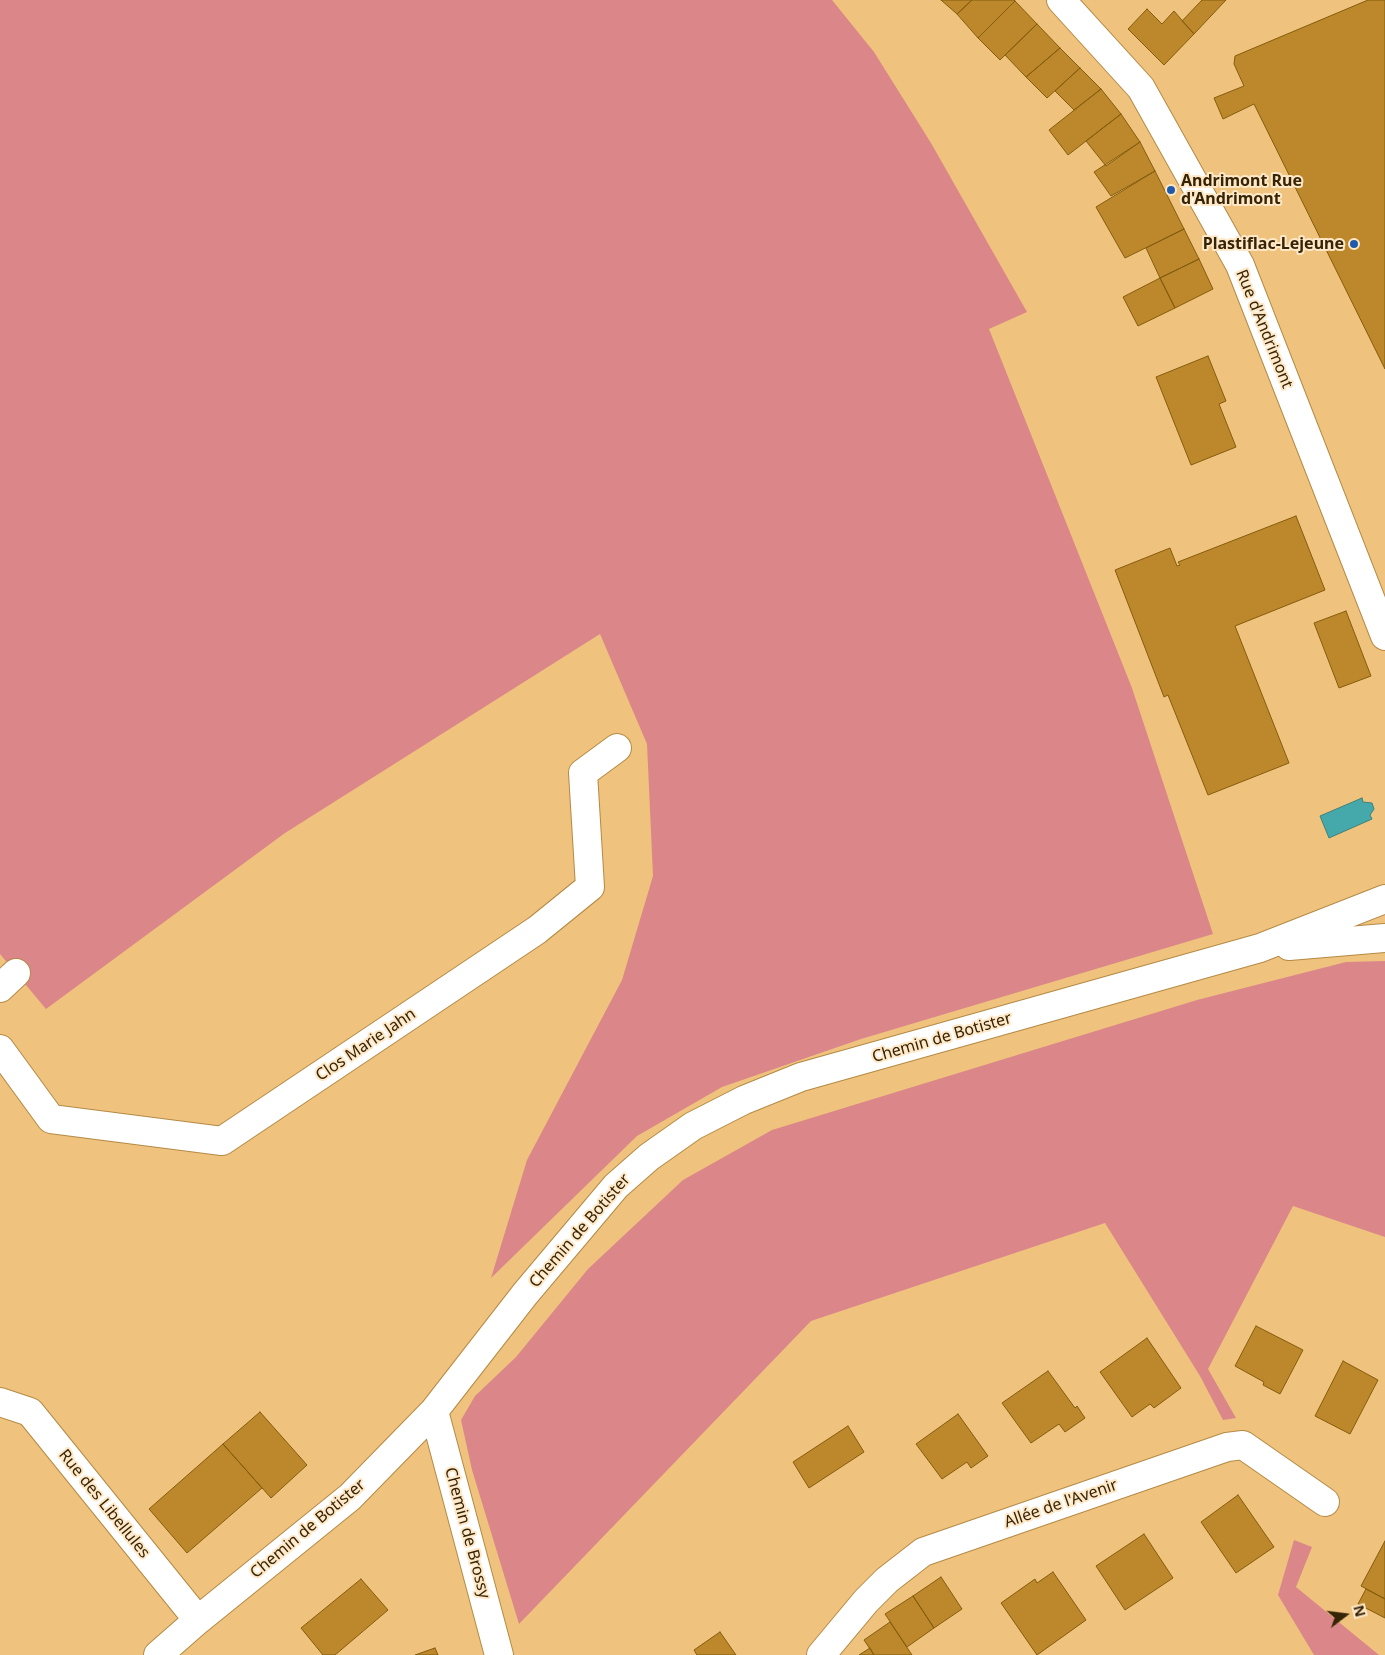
<!DOCTYPE html>
<meta charset="utf-8">
<style>
body{margin:0}
#map{position:relative;width:1385px;height:1655px;overflow:hidden;background:#efc37e;font-family:"Noto Sans",sans-serif}
canvas{display:block}
.north{position:absolute;left:1320px;top:1590px;width:50px;height:50px;-webkit-text-stroke:4px #ffe8c7;paint-order:stroke;rotate:75deg;font-size:14px;font-weight:700;line-height:20px;text-align:center;color:#362406}
.north::after{content:'';display:block;margin:auto;width:18px;height:22px;background:#362406;clip-path:polygon(50% 0,100% 100%,50% 72%,0 100%)}
</style>
<div id="map">
<canvas width="1385" height="1655"></canvas>
<div class="north">N</div>
</div>
<script>
const ctx = document.querySelector('canvas').getContext('2d');
ctx.lineJoin = 'round';
function paint(path, color) { ctx.fillStyle = color; ctx.fill(path, 'evenodd'); }
const toPath = rows => new Path2D(rows.map(r => 'M' + r).join(''));
function strokePath(path, color, width, dash) { ctx.strokeStyle = color; ctx.lineWidth = width; ctx.lineCap = dash ? 'butt' : 'round'; ctx.setLineDash(dash || []); ctx.stroke(path); }
function drawText(font, color, halo, rows, align = 'center') {
  ctx.font = font + ' "Noto Sans",sans-serif'; ctx.lineWidth = 4; ctx.setLineDash([]); ctx.textBaseline = 'middle'; ctx.strokeStyle = halo; ctx.fillStyle = color; for (const [text, x, y, turn = 0] of rows) {
    ctx.save(); ctx.translate(x, y); ctx.rotate((+turn || 0) * Math.PI / 180); ctx.textAlign = isNaN(turn) ? turn : align; if (halo) ctx.strokeText(text, 0, 0); ctx.fillText(text, 0, 0); ctx.restore();
  }
}
const green = toPath([
 [0,0,832,0,874,52,931,143,1027,312,989,329,1132,688,1213,934,861,1039,722,1087,637,1136,491,1278,527,1160,622,980,653,876,647,744,600,634,285,833,46,1009,0,954],
 [1385,961,1385,1237,1293,1206,1208,1369,1236,1418,1223,1420,1200,1376,1105,1223,811,1321,519,1624,472,1470,461,1420,475,1396,516,1357,588,1269,683,1180,772,1130,1197,1000,1346,962],
 [1294,1540,1312,1547,1296,1587,1379,1655,1314,1655,1278,1595]
]);
const water = toPath([
 [1362,798,1363,802,1372,803,1374,809,1370,815,1372,819,1329,838,1320,816,1362,798]
]);
const building = toPath([
 [941,0,972,0,957,14,941,0],
 [972,0,1014,0,1015,1,978,38,957,14,972,0],
 [1202,0,1226,0,1194,34,1182,21,1202,0],
 [1368,0,1385,0,1385,369,1254,104,1223,119,1214,98,1244,86,1234,64,1235,56,1368,0],
 [1015,1,1037,24,1000,60,978,38,1015,1],
 [1147,9,1162,24,1174,11,1194,34,1164,65,1128,29,1147,9],
 [1037,24,1060,48,1026,77,1005,55,1037,24],
 [1060,48,1080,68,1047,98,1026,77,1060,48],
 [1080,68,1101,89,1074,110,1055,91,1080,68],
 [1101,89,1121,114,1068,155,1049,130,1101,89],
 [1121,114,1140,142,1106,166,1086,141,1121,114],
 [1140,142,1155,171,1111,196,1094,172,1140,142],
 [1155,171,1184,229,1125,258,1096,207,1155,171],
 [1184,229,1199,259,1160,278,1146,248,1184,229],
 [1199,259,1213,289,1175,308,1160,278,1199,259],
 [1160,278,1175,308,1138,326,1123,297,1160,278],
 [1208,356,1226,401,1219,404,1236,447,1191,465,1156,377,1208,356],
 [1296,516,1325,590,1235,626,1289,763,1208,795,1168,695,1164,697,1115,570,1170,548,1177,566,1180,565,1178,562,1296,516],
 [1346,611,1371,676,1339,688,1314,623,1346,611],
 [1256,1326,1303,1350,1280,1394,1263,1385,1264,1382,1235,1366,1256,1326],
 [1147,1338,1181,1388,1154,1408,1150,1404,1132,1417,1100,1372,1147,1338],
 [1343,1361,1378,1380,1350,1434,1315,1416,1343,1361],
 [1048,1371,1075,1408,1077,1406,1085,1418,1065,1432,1059,1424,1031,1443,1002,1403,1048,1371],
 [260,1412,307,1465,271,1498,223,1444,260,1412],
 [958,1414,988,1456,971,1468,967,1462,942,1479,916,1444,958,1414],
 [848,1426,864,1452,809,1488,793,1462,848,1426],
 [223,1444,262,1488,187,1553,149,1509,223,1444],
 [1238,1495,1274,1547,1236,1573,1201,1522,1238,1495],
 [1144,1534,1173,1578,1125,1610,1096,1566,1144,1534],
 [1385,1541,1385,1599,1361,1586,1385,1541],
 [1053,1572,1086,1620,1037,1655,1001,1603,1035,1579,1037,1583,1053,1572],
 [941,1577,962,1609,934,1628,913,1596,941,1577],
 [361,1579,388,1610,335,1655,323,1655,301,1628,361,1579],
 [1366,1589,1385,1599,1385,1618,1358,1604,1366,1589],
 [913,1596,934,1628,907,1647,885,1614,913,1596],
 [890,1622,912,1655,874,1655,864,1640,890,1622],
 [720,1632,736,1655,697,1655,694,1650,720,1632],
 [435,1648,438,1655,415,1655,435,1648],
 [870,1648,874,1655,859,1655,870,1648]
]);
const minor = toPath([
 [1289,946,1385,938],
 [0,988,16,973],
 [0,1049,51,1119,222,1141,537,930,590,887,583,773,617,748],
 [0,1402,30,1412,198,1620],
 [434,1411,499,1655],
 [158,1655,198,1620,350,1497,434,1411,525,1294,616,1186,649,1157,693,1126,744,1100,801,1077,1260,948,1385,899],
 [821,1655,866,1601,887,1580,923,1552,1227,1447,1243,1445,1325,1502]
]);
const tertiary = toPath([
 [1061,0,1141,88,1240,265,1385,636]
]);
const markers = [
 [1171,190,5,"#205aac"],
 [1354,244,5,"#205aac"]
];
const poiNames = [
 ["Andrimont Rue",1181,181],
 ["d'Andrimont",1181,199],
 ["Plastiflac-Lejeune",1344,244,"right"]
];
const streetNames = [
 ["Rue d'Andrimont",1264,329,68],
 ["Chemin de Botister",942,1038,-16],
 ["Clos Marie Jahn",366,1045,-34],
 ["Chemin de Botister",580,1231,-49],
 ["Rue des Libellules",104,1504,51],
 ["Allée de l'Avenir",1061,1504,-19],
 ["Chemin de Botister",308,1529,-40],
 ["Chemin de Brossy",467,1533,75]
];
paint(green, '#db8689');
paint(water, '#45a9ac');
strokePath(water, '#40817a', 1);
paint(building, '#bc882b');
strokePath(building, '#845c0d', 1);
strokePath(minor, '#b48a45', 30);
strokePath(tertiary, '#b48a45', 30);
strokePath(minor, '#fff', 28);
strokePath(tertiary, '#fff', 28);
for (const [x, y, r, color] of markers) { const dot = new Path2D(); dot.arc(x, y, r, 0, 2 * Math.PI); ctx.fillStyle = color; ctx.fill(dot); strokePath(dot, '#ffe8c7', 2); }
drawText('bold 16px', '#362406', '#ffe8c7', poiNames, 'left');
drawText('16px', '#362406', '#ffe8c7', streetNames);
</script>
